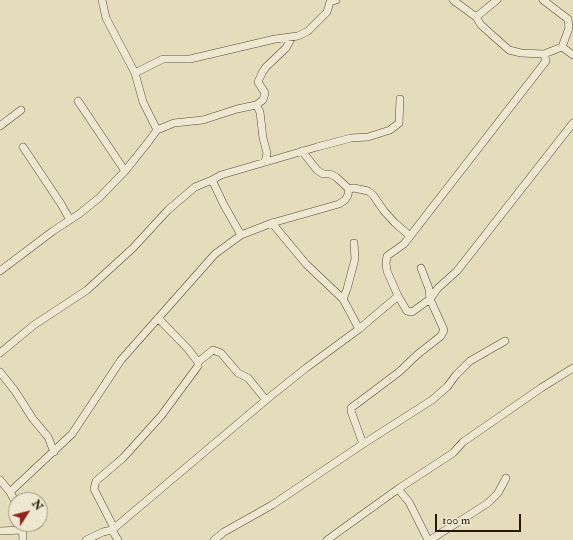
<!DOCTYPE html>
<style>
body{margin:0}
#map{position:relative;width:573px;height:540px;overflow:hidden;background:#e5dcbc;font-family:"IM FELL Double Pica",serif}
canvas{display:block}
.north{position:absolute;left:8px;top:492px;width:40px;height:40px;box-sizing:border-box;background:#eee8d3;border:1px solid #a09581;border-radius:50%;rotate:54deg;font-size:11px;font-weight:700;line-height:16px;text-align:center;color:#2a1805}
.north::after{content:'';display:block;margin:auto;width:14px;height:18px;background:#8f2418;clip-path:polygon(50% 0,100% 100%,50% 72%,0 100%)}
.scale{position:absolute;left:435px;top:514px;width:86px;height:18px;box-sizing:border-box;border:2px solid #2a1805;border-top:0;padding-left:5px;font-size:12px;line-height:14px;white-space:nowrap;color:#2a1805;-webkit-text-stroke:3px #eee8d3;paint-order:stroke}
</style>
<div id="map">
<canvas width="573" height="540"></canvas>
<div class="north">N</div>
<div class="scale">100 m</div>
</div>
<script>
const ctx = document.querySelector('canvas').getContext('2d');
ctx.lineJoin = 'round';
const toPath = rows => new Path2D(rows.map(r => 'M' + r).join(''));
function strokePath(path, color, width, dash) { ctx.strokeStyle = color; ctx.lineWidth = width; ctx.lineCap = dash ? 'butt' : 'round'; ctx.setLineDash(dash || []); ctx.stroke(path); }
const minor = toPath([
 [102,0,106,18,135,73],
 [543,0,568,19,569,28,562,47,544,54],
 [476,17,497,0],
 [562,47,573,55],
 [78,101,125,171],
 [256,105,260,112,263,138,267,153,265,162],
 [0,126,21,110],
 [157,130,143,102,135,73,163,59,190,59,275,39,298,36,308,31,327,12,330,2,336,0],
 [23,147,61,204,70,220],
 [349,189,354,188,368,191,373,195,384,211,395,223,410,236],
 [272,223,306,264,343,299,359,329],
 [241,235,224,205,212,180,221,175,317,147,351,138,368,137,390,130,399,123,400,99],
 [0,271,53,231,79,214,99,198,125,171,149,141,157,130,174,123,203,120,237,109,256,105,263,100,265,93,258,82,262,73,266,67,286,48,292,37],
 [398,296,407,311,412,312,430,299,438,288,457,271,573,123],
 [343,299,347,289,355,259,354,243],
 [0,353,34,325,87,290,133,248,168,210,195,187,212,180],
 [198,362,213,350,221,353,238,373,248,378,266,400],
 [0,372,15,391,33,419,48,437,54,452],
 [363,444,351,411,351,408,399,372,418,354,441,336,444,330,430,299,429,289,421,268],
 [0,480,10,492,16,503],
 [398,489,409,502,428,540],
 [10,492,72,434,121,360,215,254,241,235,272,223,339,204,345,200,348,195,349,189,336,177,330,174,323,174,317,170,302,151],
 [22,524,23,540],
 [114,528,94,489,96,481,123,458,161,416,198,366,198,362,188,349,158,318],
 [112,530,118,540],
 [0,531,22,530],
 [86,540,103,532,112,530,266,400,306,368,359,329,398,296,387,271,386,263,387,256,404,244,546,61,544,54,521,53,509,50,481,25,476,17,453,0],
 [214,540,224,532,272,505,363,444,432,400,447,387,456,375,470,361,505,341],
 [327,540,398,489,453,453,463,442,541,388,573,368],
 [430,540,488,503,498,493,506,478]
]);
strokePath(minor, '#594933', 8);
strokePath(minor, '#eee8d3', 7);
</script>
